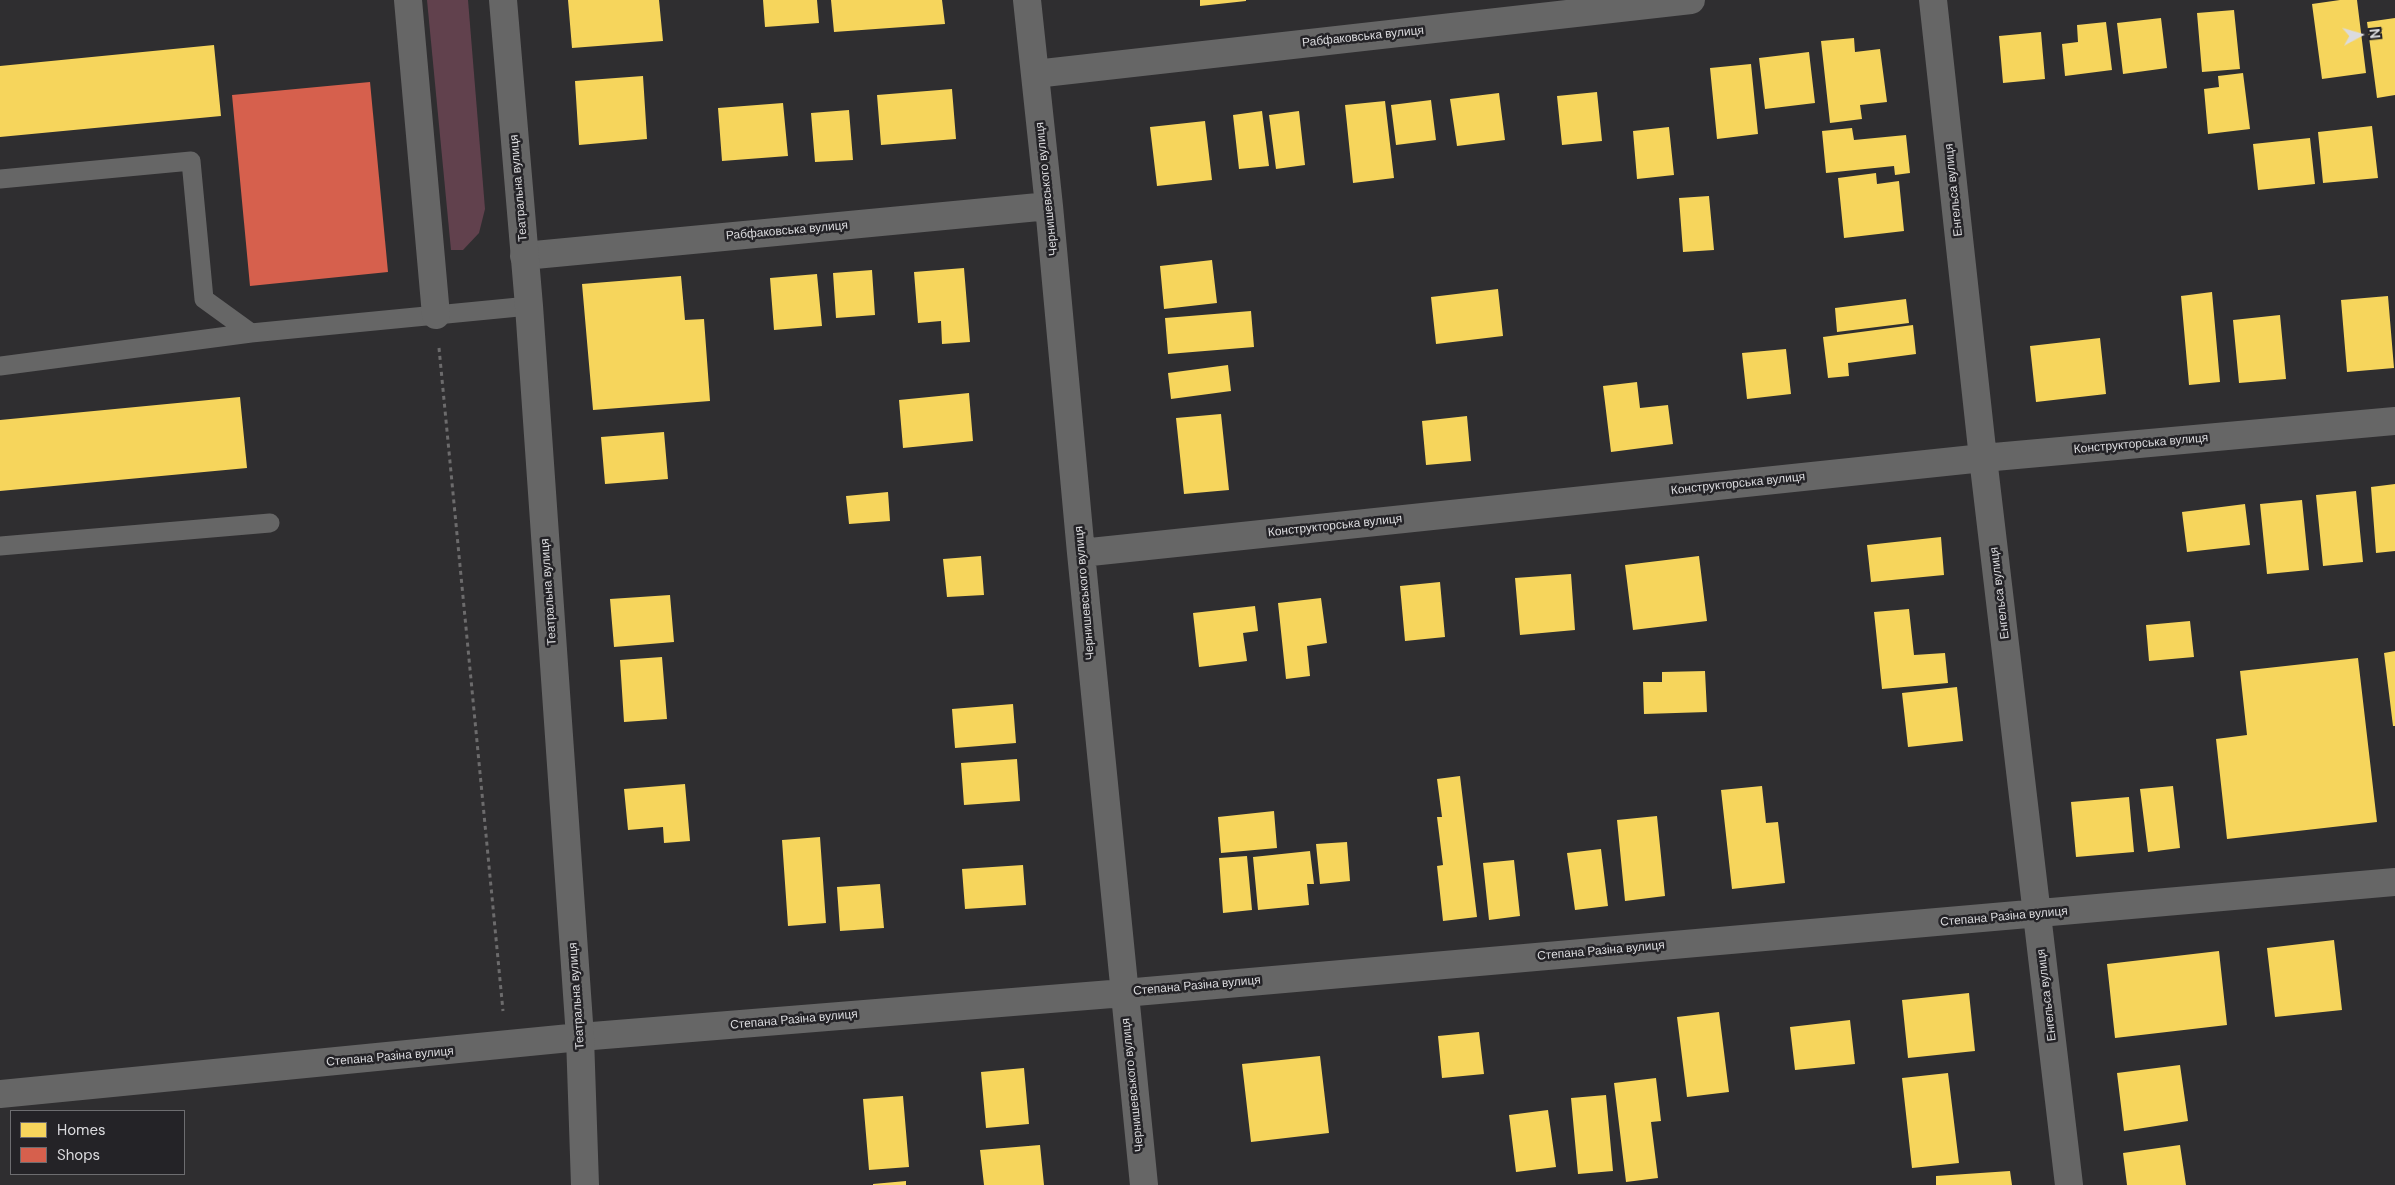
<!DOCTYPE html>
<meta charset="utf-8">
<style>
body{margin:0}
#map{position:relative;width:2395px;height:1185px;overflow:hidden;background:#2f2e30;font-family:"DM Sans",sans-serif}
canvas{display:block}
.legend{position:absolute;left:10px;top:1110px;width:175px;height:65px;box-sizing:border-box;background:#242327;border:1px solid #6d6d70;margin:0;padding:6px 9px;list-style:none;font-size:15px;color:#dbdbde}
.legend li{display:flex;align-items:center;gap:10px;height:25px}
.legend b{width:25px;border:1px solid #6d6d70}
.north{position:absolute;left:2335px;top:10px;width:50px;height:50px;-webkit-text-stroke:4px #242327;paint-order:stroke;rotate:84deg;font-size:14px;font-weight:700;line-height:20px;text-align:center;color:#dbdbde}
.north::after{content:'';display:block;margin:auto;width:18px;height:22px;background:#dbdbde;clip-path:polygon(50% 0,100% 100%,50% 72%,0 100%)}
</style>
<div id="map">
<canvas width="2395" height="1185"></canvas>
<ul class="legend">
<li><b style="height:14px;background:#f6d55c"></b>Homes</li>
<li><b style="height:14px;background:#d6604d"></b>Shops</li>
</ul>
<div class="north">N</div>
</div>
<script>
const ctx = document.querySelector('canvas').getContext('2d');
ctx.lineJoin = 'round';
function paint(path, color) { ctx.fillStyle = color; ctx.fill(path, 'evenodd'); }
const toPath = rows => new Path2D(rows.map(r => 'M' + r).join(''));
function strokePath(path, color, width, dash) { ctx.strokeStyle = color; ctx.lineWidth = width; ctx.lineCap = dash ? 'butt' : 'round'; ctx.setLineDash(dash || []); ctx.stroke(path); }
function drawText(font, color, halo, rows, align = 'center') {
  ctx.font = font + ' "DM Sans",sans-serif'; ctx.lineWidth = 5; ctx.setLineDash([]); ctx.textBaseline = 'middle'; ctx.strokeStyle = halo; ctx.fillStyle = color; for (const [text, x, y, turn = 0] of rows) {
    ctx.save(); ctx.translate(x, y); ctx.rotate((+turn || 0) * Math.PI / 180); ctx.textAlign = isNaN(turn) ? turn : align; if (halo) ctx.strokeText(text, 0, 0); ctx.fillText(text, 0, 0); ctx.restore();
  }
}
const green = toPath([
 [427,0,468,0,485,209,479,233,463,250,451,250]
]);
const homes = toPath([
 [568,0,659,0,663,41,572,48],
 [763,0,817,0,819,23,765,27],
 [831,0,942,0,945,24,834,32],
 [1200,0,1246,0,1246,1,1200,6],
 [2340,0,2357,0,2366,73,2322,79,2312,4],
 [2234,10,2240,69,2202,72,2197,13],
 [2161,18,2167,68,2123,74,2117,23],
 [2395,18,2395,95,2377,98,2367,22],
 [2106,22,2112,70,2065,76,2062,44,2078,42,2077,25],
 [2041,32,2045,79,2003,83,1999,36],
 [1854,38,1855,52,1880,49,1887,102,1860,105,1862,119,1830,123,1821,41],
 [214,45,221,116,0,137,0,66],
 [1809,52,1815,103,1765,109,1759,58],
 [1751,64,1758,134,1717,139,1710,68],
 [2243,73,2250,129,2208,134,2204,89,2219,87,2218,76],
 [643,76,647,139,579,145,575,81],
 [952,89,956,139,881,145,877,95],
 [1597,92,1602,141,1562,145,1557,96],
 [1499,93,1505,140,1457,146,1450,99],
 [1431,100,1436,140,1396,145,1391,105],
 [1385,101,1394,178,1353,183,1345,105],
 [783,103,788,156,722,161,718,108],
 [849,110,853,160,815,162,811,113],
 [1262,111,1269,166,1239,169,1233,115],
 [1299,111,1305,165,1276,169,1269,115],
 [1205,121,1212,180,1157,186,1150,127],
 [2372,126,2378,178,2323,183,2318,132],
 [1669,127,1674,175,1637,179,1633,131],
 [1852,128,1854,140,1906,135,1910,173,1895,175,1894,166,1826,173,1822,131],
 [2310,138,2315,184,2258,190,2253,144],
 [1876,173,1877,184,1899,181,1904,231,1844,238,1838,178],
 [1709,196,1714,250,1683,252,1679,198],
 [1212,260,1217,303,1164,309,1160,266],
 [964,268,970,342,942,344,941,321,918,323,914,272],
 [872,270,875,315,836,318,833,273],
 [817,274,822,326,774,330,770,278],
 [681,276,685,320,704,319,710,401,593,410,582,284],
 [1498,289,1503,336,1436,344,1431,297],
 [2212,292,2220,382,2189,385,2181,296],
 [2388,296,2394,368,2347,372,2341,300],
 [1906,299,1909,323,1837,332,1835,308],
 [1251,311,1254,347,1168,354,1165,318],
 [2280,315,2286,379,2239,383,2233,320],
 [1913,325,1916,354,1848,363,1849,376,1828,378,1823,337],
 [2100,338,2106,394,2036,402,2030,346],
 [1786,349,1791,394,1747,399,1742,353],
 [1228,365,1231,391,1171,399,1168,373],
 [1637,382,1640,408,1668,405,1673,444,1611,452,1603,386],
 [969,393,973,441,903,448,899,400],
 [240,397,247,468,0,491,0,420],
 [1221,414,1229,490,1184,494,1176,418],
 [1467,416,1471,461,1426,465,1422,421],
 [664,432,668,479,605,484,601,437],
 [2395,484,2395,551,2376,553,2371,487],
 [2356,491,2363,562,2323,566,2316,495],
 [888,492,890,521,849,524,846,496],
 [2302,500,2309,570,2267,574,2260,504],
 [2245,504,2250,545,2187,552,2182,512],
 [1941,537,1944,575,1871,582,1867,545],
 [981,556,984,595,947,597,943,559],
 [1699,556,1707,621,1633,630,1625,565],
 [1571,574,1575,630,1520,635,1515,578],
 [1440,582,1445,637,1405,641,1400,586],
 [670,595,674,642,614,647,610,599],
 [1321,598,1327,643,1307,646,1310,676,1286,679,1278,603],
 [1255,606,1258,631,1243,633,1247,661,1199,667,1193,613],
 [1909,609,1914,655,1945,653,1948,683,1882,689,1874,612],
 [2190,621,2194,657,2149,661,2146,625],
 [2395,651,2395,726,2393,726,2384,653],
 [662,657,667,719,624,722,620,660],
 [2358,658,2377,822,2227,839,2216,739,2247,735,2240,671],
 [1705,671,1707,712,1644,714,1643,682,1662,682,1662,672],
 [1957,687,1963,741,1908,747,1902,693],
 [1013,704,1016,743,955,748,952,709],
 [1017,759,1020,801,964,805,961,763],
 [1460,776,1477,917,1443,921,1437,866,1443,865,1437,817,1442,817,1437,779],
 [685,784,690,841,664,843,663,827,628,830,624,789],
 [1762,786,1766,823,1778,822,1785,883,1732,889,1721,790],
 [2173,786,2180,848,2148,852,2140,789],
 [2129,797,2134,852,2076,857,2071,802],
 [1274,811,1277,848,1221,853,1218,817],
 [1657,816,1665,896,1625,901,1617,820],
 [820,837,826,923,788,926,782,840],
 [1347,842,1350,881,1320,884,1316,844],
 [1601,849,1608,906,1575,910,1567,853],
 [1310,851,1314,884,1307,884,1309,905,1258,910,1253,857],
 [1247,856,1252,910,1223,913,1219,858],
 [1514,860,1520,916,1489,920,1483,863],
 [1023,865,1026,905,965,909,962,869],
 [880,884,884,928,840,931,837,887],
 [2334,940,2342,1010,2275,1017,2267,948],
 [2219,951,2227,1025,2115,1038,2107,964],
 [1969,993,1975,1051,1908,1058,1902,1000],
 [1719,1012,1729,1092,1687,1097,1677,1017],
 [1850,1020,1855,1064,1795,1070,1790,1027],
 [1479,1032,1484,1074,1442,1078,1438,1036],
 [1320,1056,1329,1133,1251,1142,1242,1064],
 [2180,1065,2188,1121,2124,1131,2117,1073],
 [1024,1068,1029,1124,986,1128,981,1072],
 [1948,1073,1959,1163,1912,1168,1902,1078],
 [1656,1078,1661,1121,1651,1122,1658,1178,1626,1182,1614,1083],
 [1606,1095,1613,1171,1578,1174,1571,1098],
 [903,1096,909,1167,869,1170,863,1099],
 [1548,1110,1556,1167,1516,1172,1509,1115],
 [1040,1145,1044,1185,984,1185,980,1150],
 [2180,1145,2186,1185,2127,1185,2123,1153],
 [2010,1171,2012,1185,1936,1185,1936,1176],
 [906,1181,906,1185,873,1185,873,1184]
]);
const shops = toPath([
 [370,82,388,272,250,286,232,95]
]);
const path = toPath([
 [439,348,503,1011]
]);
const service = toPath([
 [0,179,191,161,204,299,251,333],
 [0,366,251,333,529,306],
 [0,546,270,523]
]);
const minor = toPath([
 [1027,0,1049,206,1081,553,1144,1185],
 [1933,0,1983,458,2069,1185],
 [1035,74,1691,0],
 [524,256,1049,206],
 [1081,553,1983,458,2395,421],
 [580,1037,1124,993,2395,882]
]);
const tertiary = toPath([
 [408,0,436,315],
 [503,0,529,306,580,1037,585,1185],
 [0,1094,580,1037]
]);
const streetNames = [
 ["Рабфаковська вулиця",1363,37,-6],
 ["Театральна вулиця",519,188,-95],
 ["Чернишевського вулиця",1047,189,-96],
 ["Енгельса вулиця",1954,190,-96],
 ["Рабфаковська вулиця",787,231,-5],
 ["Конструкторська вулиця",2141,444,-5],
 ["Конструкторська вулиця",1738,484,-6],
 ["Конструкторська вулиця",1335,526,-6],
 ["Театральна вулиця",549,592,-94],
 ["Чернишевського вулиця",1085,593,-95],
 ["Енгельса вулиця",2000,593,-97],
 ["Степана Разіна вулиця",2004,917,-5],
 ["Степана Разіна вулиця",1601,951,-5],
 ["Степана Разіна вулиця",1197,986,-5],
 ["Енгельса вулиця",2047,995,-97],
 ["Театральна вулиця",577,996,-94],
 ["Степана Разіна вулиця",794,1020,-5],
 ["Степана Разіна вулиця",390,1057,-5],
 ["Чернишевського вулиця",1133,1085,-96]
];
paint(green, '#61414d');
paint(homes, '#f6d55c');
paint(shops, '#d6604d');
strokePath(path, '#6c6b6c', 3, [4, 4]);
strokePath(service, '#666', 19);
strokePath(minor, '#666', 28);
strokePath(tertiary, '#666', 28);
drawText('12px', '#dbdbde', '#242327', streetNames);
</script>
